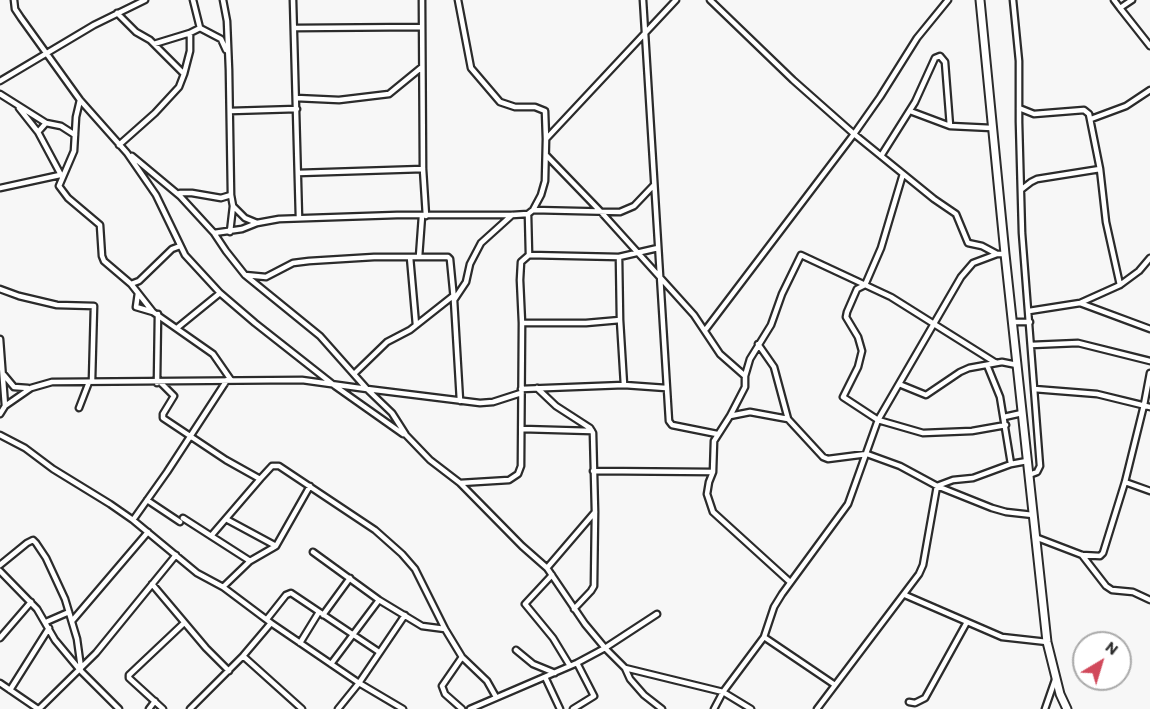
<!DOCTYPE html>
<style>
body{margin:0}
#map{position:relative;width:1150px;height:709px;overflow:hidden;background:#f7f7f7;font-family:Itim,sans-serif}
canvas{display:block}
.north{position:absolute;left:1072px;top:631px;width:60px;height:60px;box-sizing:border-box;background:#fff;border:2px solid #aaa;border-radius:50%;rotate:38deg;font-size:16px;font-weight:700;line-height:24px;text-align:center;color:#2b2b2b}
.north::after{content:'';display:block;margin:auto;width:21px;height:27px;background:#d1495b;clip-path:polygon(50% 0,100% 100%,50% 72%,0 100%)}
</style>
<div id="map">
<canvas width="1150" height="709"></canvas>
<div class="north">N</div>
</div>
<script>
const ctx = document.querySelector('canvas').getContext('2d');
ctx.lineJoin = 'round';
const toPath = rows => new Path2D(rows.map(r => 'M' + r).join(''));
function strokePath(path, color, width, dash) { ctx.strokeStyle = color; ctx.lineWidth = width; ctx.lineCap = dash ? 'butt' : 'round'; ctx.setLineDash(dash || []); ctx.stroke(path); }
const street = toPath([
 [14,0,15,9,21,18,80,100,127,153,156,195,185,255,220,293,255,323,335,386,403,434],
 [223,0,227,21,229,70,231,195,233,206,230,232],
 [293,0,299,218],
 [422,0,423,169,426,216],
 [458,0,471,68,500,102,515,107,535,107,545,111,546,139],
 [643,0,669,421,672,425,717,434],
 [710,0,793,80,854,134,934,199,956,214,968,243,982,246,997,254],
 [1013,0,1019,61,1019,122,1022,233,1040,466,1037,472,1029,475],
 [1114,0,1120,8],
 [1132,0,1120,8,1150,46],
 [117,13,136,32,150,40,184,74,179,87,155,113,119,145],
 [200,28,221,39,226,50],
 [296,28,421,27],
 [190,33,200,28,193,0],
 [154,44,190,33,190,51,184,74],
 [0,81,94,25,145,0],
 [0,94,46,123,61,126,75,135],
 [296,98,339,100,389,94,422,67],
 [80,100,76,117,74,151,59,186,68,198,100,225,102,256,104,261,131,284,153,312,213,354,231,380],
 [19,108,38,132,46,123],
 [1019,108,1034,114,1084,110,1089,114,1100,169,1106,222,1120,285],
 [230,111,297,109],
 [910,111,950,126,992,128],
 [1091,119,1126,106,1150,90],
 [38,132,61,175],
 [546,155,602,213,694,315,720,354,745,376],
 [132,156,180,196,214,233,226,251,245,275,320,336,367,389,480,403,493,402,521,393],
 [881,156,915,102,935,58,940,56,945,62,950,126],
 [298,173,423,169],
 [903,174,881,248,865,285,857,289,847,312,846,317,858,337,862,351,858,367,843,397,878,420,923,433,972,431,1006,425],
 [0,188,60,175],
 [1022,189,1031,182,1037,179,1100,169],
 [180,196,180,193,192,193,221,198,231,195],
 [233,206,245,218,257,223],
 [533,210,541,195,545,181,546,139,676,0],
 [214,233,242,229,257,223,279,219,397,215,512,215,528,214,533,210,620,212,634,206,653,186],
 [529,255,619,257,658,248],
 [410,257,416,325],
 [419,257,422,216],
 [245,275,266,277,293,263,309,261,374,257,448,257,450,259,454,300,460,401],
 [131,284,139,281,172,249,180,246],
 [0,289,19,296,57,305,94,306,92,381],
 [138,293,136,307,153,312],
 [454,300,466,282,470,264,481,243,512,215],
 [1080,303,1150,329],
 [1029,311,1080,303,1120,285,1139,271,1150,258],
 [620,320,624,385],
 [1013,322,1030,322],
 [522,323,586,323,620,320,619,257],
 [177,328,220,293],
 [706,329,854,134,880,97,917,38,948,0],
 [0,339,5,406],
 [758,344,774,367,788,419,823,457,828,459,867,454,900,466,937,486,992,508,1006,512,1033,515],
 [1031,345,1078,343,1150,361],
 [987,365,1000,397,1011,464],
 [354,374,387,342,410,330,453,296],
 [4,375,14,387,28,388],
 [157,383,158,314],
 [161,383,174,396,163,414,163,418,226,460,260,479,211,536],
 [899,384,926,395,960,372,969,368,1002,362,1017,365],
 [537,388,556,406,590,428,593,433,595,512,594,586,591,591,574,609],
 [521,389,624,385,666,388],
 [1034,389,1097,394,1150,407],
 [79,408,89,382],
 [0,414,5,406,31,388,52,382,302,380,367,389,392,413,406,435,430,460,460,483,522,546,547,568,585,624,605,648,625,668,630,679,644,695,662,709],
 [730,416,745,387,745,376,750,359,771,325,782,294,801,255,891,297,996,363],
 [1004,417,1022,413],
 [788,419,750,412,730,416,714,441,713,472,709,482,707,494,713,512,790,582],
 [522,429,592,431],
 [0,435,25,448,53,469,110,504,133,520,197,573,223,587,271,623,359,683,403,709],
 [593,471,713,472],
 [260,479,272,466,279,466,375,530,402,554,415,569,445,629,462,657,487,681,496,697],
 [1125,482,1150,491],
 [460,483,509,480,518,474,521,466,522,323,520,280,521,262,529,255,528,214],
 [937,486,953,480,973,478,1011,464,1027,461],
 [147,500,180,522],
 [183,518,250,561],
 [226,519,276,546],
 [133,520,167,472,227,380],
 [1035,537,1082,555,1100,556,1103,553,1125,482,1144,405,1150,373],
 [313,552,379,600,422,626,445,629],
 [1082,555,1106,586,1112,590,1133,592,1150,600],
 [0,565,27,543,33,540,36,543,46,558,65,599,77,639,81,668],
 [547,568,595,512],
 [0,571,37,609,55,640,80,670,119,709],
 [552,575,525,604,553,638,570,666],
 [152,584,206,648,229,671],
 [223,587,250,561,276,546,310,486],
 [905,595,1002,637,1047,642],
 [323,615,350,578],
 [267,619,286,595,291,593,379,652],
 [72,621,148,532],
 [46,622,69,612],
 [764,637,835,685],
 [0,638,31,602],
 [300,643,319,612],
 [516,650,533,664,555,673],
 [243,656,302,709],
 [331,664,379,600],
 [625,668,723,692,751,709],
 [545,677,560,709],
 [0,683,38,709],
 [10,690,49,628],
 [909,702,915,703,925,698,967,622],
 [39,709,96,653,176,555],
 [149,709,155,701],
 [163,709,129,678,129,675,184,623],
 [190,709,243,656,271,623],
 [338,709,359,683,405,615],
 [462,709,445,694,442,686,462,657],
 [470,709,577,663,605,648,657,614],
 [573,709,594,696,577,663],
 [714,709,723,692,764,637,774,607,782,594,848,504,878,420,961,277,973,263,997,254,1005,254],
 [817,709,919,574,923,565,937,486],
 [1045,709,1055,680]
]);
const secondary = toPath([
 [980,0,1005,254,1047,642,1060,694,1067,709]
]);
strokePath(street, '#2b2b2b', 9);
strokePath(secondary, '#2b2b2b', 11);
strokePath(street, '#fff', 4.5);
strokePath(secondary, '#fff', 7);
</script>
